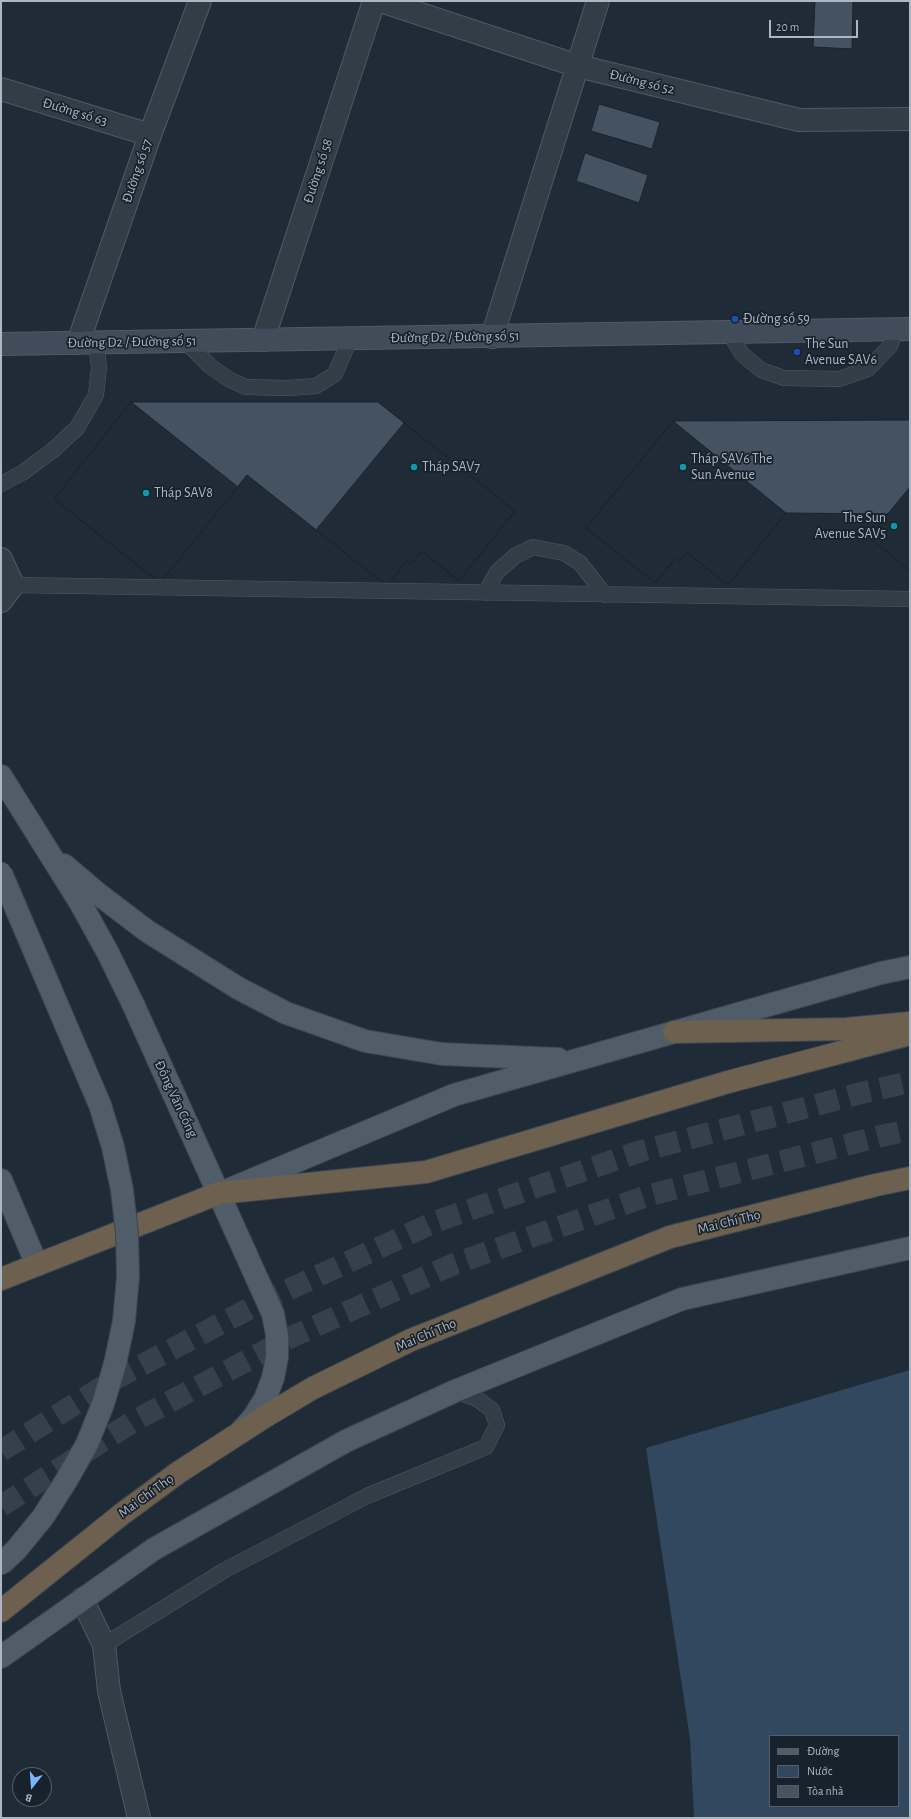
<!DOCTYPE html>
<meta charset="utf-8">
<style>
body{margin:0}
#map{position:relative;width:911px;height:1819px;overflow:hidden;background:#1f2b37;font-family:"Alegreya Sans",sans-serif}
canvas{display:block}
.frame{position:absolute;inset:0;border:2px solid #acb7c4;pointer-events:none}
.legend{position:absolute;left:769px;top:1735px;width:130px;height:72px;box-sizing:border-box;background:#18222c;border:1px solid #535e69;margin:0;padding:5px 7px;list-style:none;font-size:12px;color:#acb7c4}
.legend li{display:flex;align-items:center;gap:8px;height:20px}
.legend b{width:20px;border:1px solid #535e69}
.north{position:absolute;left:12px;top:1767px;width:40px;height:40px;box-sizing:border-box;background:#18222c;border:1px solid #535e69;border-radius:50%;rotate:197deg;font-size:11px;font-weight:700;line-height:16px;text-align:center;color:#acb7c4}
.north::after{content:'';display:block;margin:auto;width:14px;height:18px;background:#7cb5fa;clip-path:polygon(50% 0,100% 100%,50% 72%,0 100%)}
.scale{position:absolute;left:769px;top:20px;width:89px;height:18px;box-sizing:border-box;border:2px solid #acb7c4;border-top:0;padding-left:5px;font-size:12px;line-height:14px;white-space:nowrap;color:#acb7c4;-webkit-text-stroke:3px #18222c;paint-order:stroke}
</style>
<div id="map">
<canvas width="911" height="1819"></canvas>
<div class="frame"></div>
<ul class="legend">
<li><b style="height:5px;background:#505c68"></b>Đường</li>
<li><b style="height:11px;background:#32485f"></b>Nước</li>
<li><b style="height:11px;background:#455261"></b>Tòa nhà</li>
</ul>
<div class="north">B</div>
<div class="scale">20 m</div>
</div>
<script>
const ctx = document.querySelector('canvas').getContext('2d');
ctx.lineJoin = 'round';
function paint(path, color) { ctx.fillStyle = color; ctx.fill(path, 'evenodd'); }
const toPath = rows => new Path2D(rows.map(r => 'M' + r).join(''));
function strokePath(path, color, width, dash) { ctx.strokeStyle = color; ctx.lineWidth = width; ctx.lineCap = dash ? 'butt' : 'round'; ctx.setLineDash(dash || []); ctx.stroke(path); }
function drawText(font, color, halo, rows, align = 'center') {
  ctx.font = font + ' "Alegreya Sans",sans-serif'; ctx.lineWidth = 3.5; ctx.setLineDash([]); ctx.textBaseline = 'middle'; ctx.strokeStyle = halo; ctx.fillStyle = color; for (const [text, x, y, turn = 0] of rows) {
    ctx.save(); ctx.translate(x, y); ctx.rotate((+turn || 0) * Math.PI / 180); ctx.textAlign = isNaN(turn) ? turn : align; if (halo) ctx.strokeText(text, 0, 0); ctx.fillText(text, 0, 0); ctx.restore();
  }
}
const water = toPath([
 [910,1370,910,1818,694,1818,690,1739,646,1448],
 [770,1736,898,1736,898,1806,770,1806]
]);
const building = toPath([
 [815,1,853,1,852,49,813,47,815,1],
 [599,104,660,122,652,149,591,131,599,104],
 [585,153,648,175,639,203,576,181,585,153],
 [131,402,238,487,160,583,54,499,131,402],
 [131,402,378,402,515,511,459,581,422,551,411,564,407,561,387,586,247,475,160,583,54,499,131,402],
 [910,420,910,571,869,537,888,514,786,513,728,585,686,552,679,561,676,558,655,583,586,528,673,421,910,420],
 [673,421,786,513,728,585,686,552,679,561,676,558,655,583,586,528,673,421],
 [404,423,515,511,459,581,422,551,411,564,407,561,387,586,316,530,404,423],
 [910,487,910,571,869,537,910,487]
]);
const highwayTunnel = toPath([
 [1,1451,113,1380,266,1300,437,1221,638,1152,869,1091,910,1082],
 [1,1506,134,1421,287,1339,454,1264,650,1195,881,1136,910,1130]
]);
const lane = toPath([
 [729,332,742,354,761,370,784,378,839,379,868,369,890,346,896,329],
 [186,342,210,366,230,380,246,387,287,388,316,386,335,374,350,339],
 [1,484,22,473,52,451,77,428,96,395,99,367,96,343],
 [13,585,910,599],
 [485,593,497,572,515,556,533,547,564,553,580,563,605,595],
 [104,1645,225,1570,367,1496,486,1447,497,1425,492,1410,477,1399,455,1391]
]);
const street = toPath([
 [381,1,578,66,799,120,910,119],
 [1,89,150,135],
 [492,337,598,1],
 [263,340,374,1],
 [78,343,150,135,200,1],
 [1,559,13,585,1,601],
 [82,1599,104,1645,109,1691,139,1818]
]);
const secondary = toPath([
 [1,344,910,329]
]);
const primary = toPath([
 [1,776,81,904,108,953,133,1004,273,1314,277,1335,277,1357,273,1378,265,1399,253,1418,242,1430],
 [64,865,97,893,147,931,238,988,286,1013,365,1041,442,1054,558,1059],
 [1,1180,37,1265],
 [228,1190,454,1095,881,973,910,967],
 [1,1657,154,1549,346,1441,455,1391,682,1299,910,1248]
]);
const highway = toPath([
 [674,1032,846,1029,910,1023],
 [1,1279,219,1193,426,1172,728,1082,910,1034],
 [1,1611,122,1514,179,1472,266,1416,313,1388,411,1340,670,1237,876,1185,910,1178]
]);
const primaryBridge = toPath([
 [1,873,100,1105,113,1147,122,1190,127,1233,128,1277,124,1321,115,1364,103,1404,87,1444,66,1481,43,1517,16,1550,1,1564]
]);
const markers = [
 [735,319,4,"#1a4fb4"],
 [797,352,4,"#1a4fb4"],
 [414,467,4,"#0f9aa8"],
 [683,467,4,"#0f9aa8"],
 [146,493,4,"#0f9aa8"],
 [894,526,4,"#0f9aa8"]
];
const streetNames = [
 ["Đường số 52",642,82,14],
 ["Đường số 63",75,112,17],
 ["Đường số 57",137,171,-71],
 ["Đường số 58",318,171,-72],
 ["Đường D2 / Đường số 51",455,337,-1],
 ["Đường D2 / Đường số 51",132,342,-1],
 ["Đồng Văn Cống",176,1099,65],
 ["Mai Chí Thọ",729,1222,-14],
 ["Mai Chí Thọ",426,1335,-23],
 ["Mai Chí Thọ",146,1496,-36]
];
const poiNames = [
 ["Đường số 59",743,319],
 ["The Sun",805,344],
 ["Avenue SAV6",805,360],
 ["Tháp SAV6 The",691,459],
 ["Sun Avenue",691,475],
 ["Tháp SAV7",422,467],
 ["Tháp SAV8",154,493],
 ["The Sun",886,518,"right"],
 ["Avenue SAV5",886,534,"right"]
];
paint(water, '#32485f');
paint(building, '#455261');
strokePath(building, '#1a242e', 1);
strokePath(highwayTunnel, '#34404c', 22, [22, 11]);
strokePath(lane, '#505a65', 16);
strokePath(street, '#505a65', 24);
strokePath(secondary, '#505a65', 24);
strokePath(primary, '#3c4651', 24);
strokePath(highway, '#3d4752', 24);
strokePath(lane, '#323d47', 15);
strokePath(street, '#323d47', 22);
strokePath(secondary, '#404c5a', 22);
strokePath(primary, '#505c68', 22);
strokePath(highway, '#6e604f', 22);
strokePath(primaryBridge, '#3c4651', 24, []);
strokePath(primaryBridge, '#505c68', 22);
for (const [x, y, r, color] of markers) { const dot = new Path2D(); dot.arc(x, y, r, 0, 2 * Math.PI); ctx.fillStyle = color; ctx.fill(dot); strokePath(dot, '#18222c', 1.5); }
drawText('14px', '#acb7c4', '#18222c', streetNames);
drawText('14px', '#acb7c4', '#18222c', poiNames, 'left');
</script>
